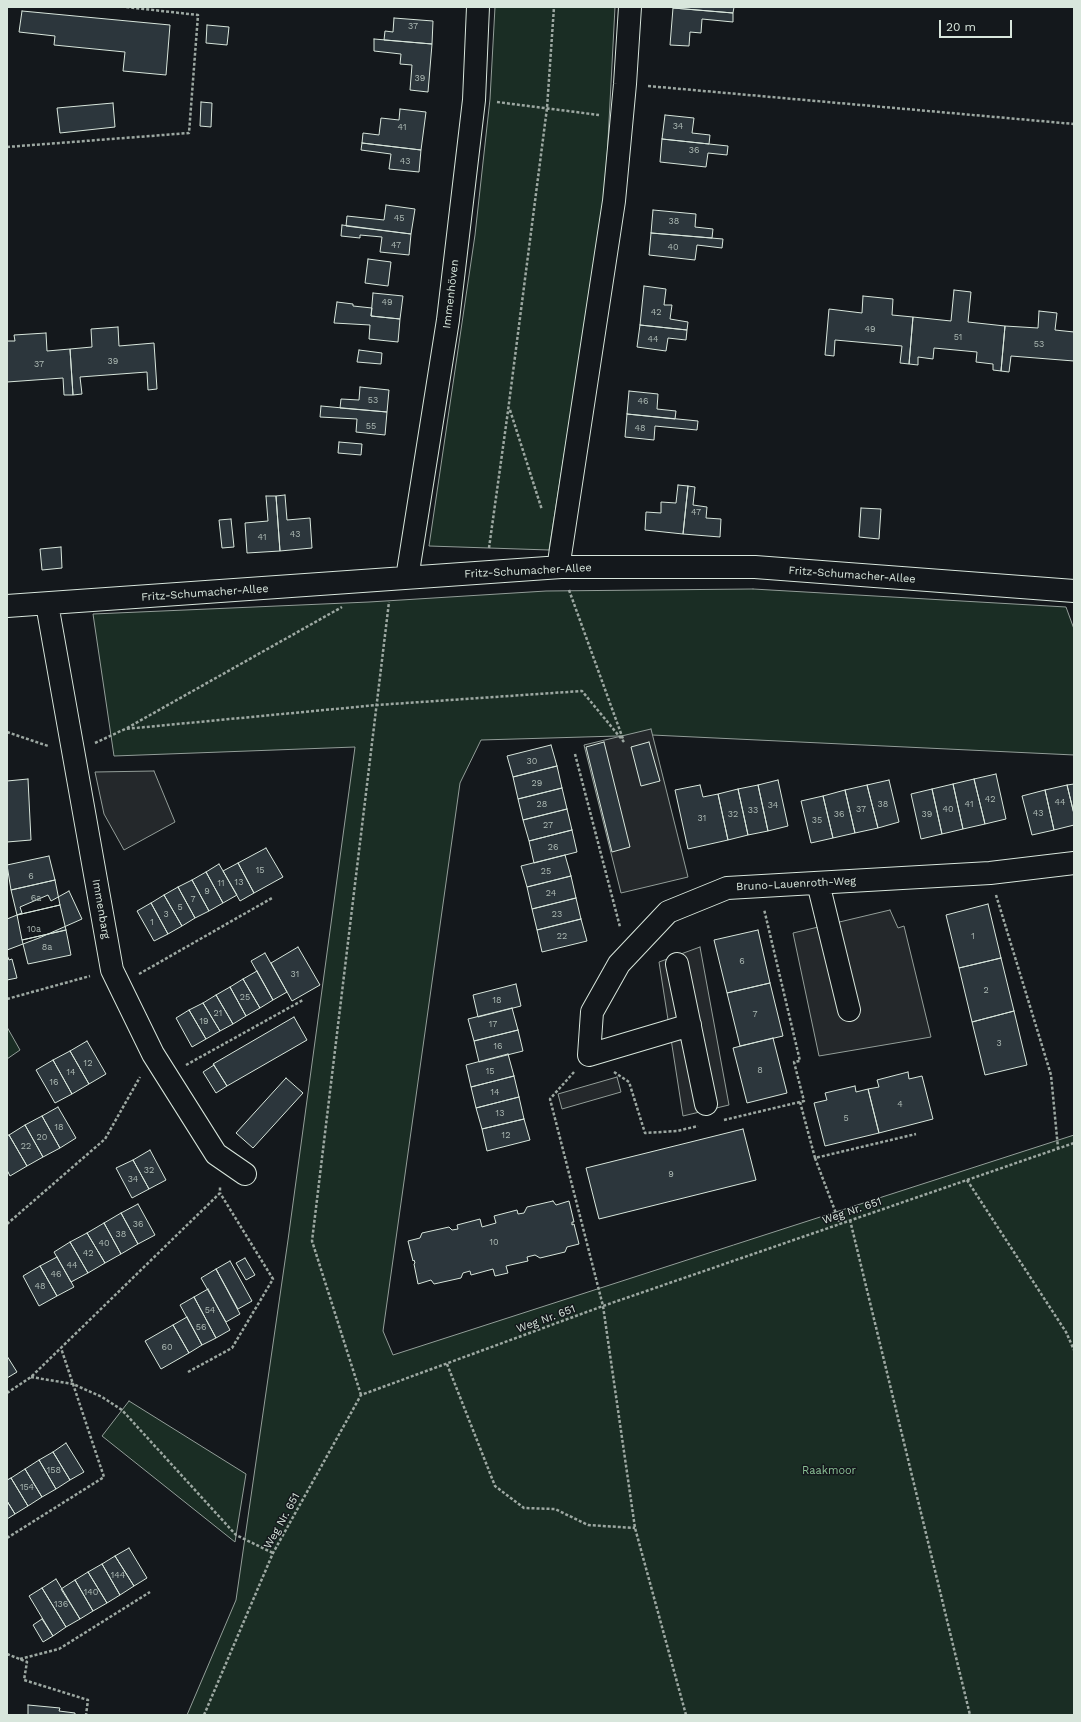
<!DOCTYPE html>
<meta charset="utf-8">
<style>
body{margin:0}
#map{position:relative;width:1081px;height:1722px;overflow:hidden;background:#14181c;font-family:"Work Sans",sans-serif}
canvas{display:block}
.frame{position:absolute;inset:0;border:8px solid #d8e6dc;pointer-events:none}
.scale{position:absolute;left:939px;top:20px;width:73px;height:18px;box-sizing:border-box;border:2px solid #d8e6dc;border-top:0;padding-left:5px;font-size:12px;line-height:14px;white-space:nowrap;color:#d8e6dc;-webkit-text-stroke:3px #14181c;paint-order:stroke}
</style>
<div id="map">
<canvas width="1081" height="1722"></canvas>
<div class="frame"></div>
<div class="scale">20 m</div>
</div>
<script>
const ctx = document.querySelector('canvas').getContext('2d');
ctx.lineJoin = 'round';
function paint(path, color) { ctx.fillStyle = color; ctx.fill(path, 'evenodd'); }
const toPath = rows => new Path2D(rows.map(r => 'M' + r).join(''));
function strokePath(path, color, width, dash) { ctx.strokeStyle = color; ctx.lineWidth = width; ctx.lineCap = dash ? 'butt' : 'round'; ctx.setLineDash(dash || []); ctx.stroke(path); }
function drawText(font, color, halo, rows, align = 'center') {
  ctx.font = font + ' "Work Sans",sans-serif'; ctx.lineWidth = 3; ctx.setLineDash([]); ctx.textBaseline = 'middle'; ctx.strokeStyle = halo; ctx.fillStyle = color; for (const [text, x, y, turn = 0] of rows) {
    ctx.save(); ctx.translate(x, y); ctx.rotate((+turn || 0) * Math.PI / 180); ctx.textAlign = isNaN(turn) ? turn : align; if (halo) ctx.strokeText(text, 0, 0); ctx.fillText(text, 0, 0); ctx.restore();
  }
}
const green = toPath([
 [495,7,615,7,605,198,549,550,429,546,475,235,490,99,495,7],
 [753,589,1066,607,1074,629,1074,755,652,735,481,740,460,783,383,1331,393,1355,1074,1135,1074,1715,187,1715,236,1600,288,1240,355,747,114,756,93,614,369,602,546,591,753,589],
 [7,1027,20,1050,7,1059,7,1027],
 [129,1401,246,1474,235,1542,102,1436,129,1401]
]);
const parking = toPath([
 [651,729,688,877,621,893,584,745,651,729],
 [154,771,175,822,124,850,104,814,95,772,154,771],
 [890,910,898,928,904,926,931,1037,819,1056,793,933,890,910],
 [700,947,729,1105,683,1116,659,962,700,947],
 [617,1077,621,1092,562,1109,558,1094,617,1077]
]);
const building = toPath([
 [673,7,734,7,733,13,673,8,673,7],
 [673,8,733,13,733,22,702,19,701,33,690,32,689,46,670,45,673,8],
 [22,11,170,25,166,75,123,71,125,52,54,45,55,36,19,32,22,11],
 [394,18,433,21,432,44,384,40,385,31,393,32,394,18],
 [207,25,229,27,227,45,206,43,207,25],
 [374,39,432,44,428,92,410,90,412,65,400,64,401,54,374,51,374,39],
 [201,102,212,103,211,127,200,126,201,102],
 [113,103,115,127,60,133,57,108,113,103],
 [400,109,426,112,421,150,362,143,363,133,379,135,381,118,399,120,400,109],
 [665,115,694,118,692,133,710,135,709,144,662,139,665,115],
 [662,139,728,146,727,155,708,153,706,167,660,162,662,139],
 [362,143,421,150,419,172,389,169,391,154,361,150,362,143],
 [386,205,415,209,411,234,346,226,347,216,384,220,386,205],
 [653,210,696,214,695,227,713,229,712,238,651,233,653,210],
 [342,225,411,234,409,255,380,252,382,237,360,235,360,238,341,236,342,225],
 [651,233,723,239,722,248,697,245,695,260,649,255,651,233],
 [368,259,391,262,388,286,365,283,368,259],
 [644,286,666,289,664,305,672,305,670,319,688,322,687,330,640,325,644,286],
 [954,290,971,292,968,322,1005,326,1001,371,993,370,993,364,976,362,977,352,934,348,933,359,918,357,918,365,909,364,913,317,951,321,954,290],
 [373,293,403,296,400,319,371,316,373,293],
 [863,296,893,299,892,315,913,317,909,364,900,363,902,346,835,340,834,356,825,355,829,309,862,313,863,296],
 [337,302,353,304,353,306,372,308,371,316,400,319,398,342,369,339,370,325,334,323,337,302],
 [1039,311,1057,313,1055,330,1074,332,1074,361,1011,356,1009,372,1001,371,1005,326,1038,328,1039,311],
 [640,325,687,330,686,340,668,338,666,351,637,347,640,325],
 [118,327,119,346,154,343,157,389,148,390,147,372,80,377,82,394,73,395,70,349,92,347,91,329,118,327],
 [46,333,47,351,70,349,73,395,64,395,63,378,7,382,7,341,15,341,14,335,46,333],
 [359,350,382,353,381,364,357,362,359,350],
 [360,387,389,390,387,412,340,408,341,399,359,400,360,387],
 [629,391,658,394,657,409,676,411,675,419,627,414,629,391],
 [321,406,387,412,385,435,356,432,357,419,320,417,321,406],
 [627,414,698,421,697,430,655,426,654,440,625,437,627,414],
 [339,442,362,444,361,455,338,453,339,442],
 [678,485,688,486,683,534,645,530,646,512,661,513,661,502,676,503,678,485],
 [688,486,695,487,693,505,707,507,706,518,721,519,720,537,683,534,688,486],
 [285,495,287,520,310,518,312,548,280,551,276,496,285,495],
 [266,496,276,496,280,551,247,553,245,523,268,521,266,496],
 [861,508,881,509,879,539,859,537,861,508],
 [231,519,234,547,222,548,219,520,231,519],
 [61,547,62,568,42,570,40,549,61,547],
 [604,742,630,847,612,852,586,747,604,742],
 [649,742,660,781,641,786,631,747,649,742],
 [551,745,557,766,513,777,507,756,551,745],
 [557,766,562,788,518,799,513,777,557,766],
 [996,774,1006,819,985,824,974,779,996,774],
 [28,779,31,840,7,842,7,781,28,779],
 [974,779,985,824,963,829,953,784,974,779],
 [778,780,788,826,768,831,758,785,778,780],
 [889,780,899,822,878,828,867,785,889,780],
 [953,784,963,829,942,834,932,789,953,784],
 [1074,784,1074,814,1067,785,1074,784],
 [700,785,703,797,718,794,728,840,688,849,675,790,700,785],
 [758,785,768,831,748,835,738,789,758,785],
 [867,785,878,828,855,833,845,790,867,785],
 [1067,785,1074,814,1074,825,1054,830,1045,790,1067,785],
 [562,788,567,809,523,820,518,799,562,788],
 [738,789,748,835,728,840,718,794,738,789],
 [932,789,942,834,921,839,911,794,932,789],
 [845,790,855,833,833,838,823,796,845,790],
 [1045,790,1054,830,1032,835,1022,796,1045,790],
 [823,796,833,838,811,843,801,801,823,796],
 [567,809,572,830,529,841,523,820,567,809],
 [572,830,577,852,534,863,529,841,572,830],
 [266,848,283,877,254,893,238,863,266,848],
 [565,855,571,876,527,887,521,866,565,855],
 [49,856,55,880,11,890,7,865,49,856],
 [238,863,254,893,240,901,223,871,238,863],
 [219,864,237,895,223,903,206,872,219,864],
 [206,872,223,903,209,911,192,880,206,872],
 [571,876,576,898,532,909,527,887,571,876],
 [55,880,60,905,17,915,11,890,55,880],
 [192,880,209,911,195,918,178,887,192,880],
 [178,887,195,918,182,926,164,895,178,887],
 [69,891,82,919,39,938,7,950,7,919,22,913,20,907,48,895,51,901,69,891],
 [164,895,182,926,168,934,151,903,164,895],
 [576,898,581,919,537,930,532,909,576,898],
 [151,903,168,934,154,941,137,911,151,903],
 [988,904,1001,958,959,968,946,915,988,904],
 [60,905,66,930,22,940,17,915,60,905],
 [581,919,587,941,542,952,537,930,581,919],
 [66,930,71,955,28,964,22,940,66,930],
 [758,930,770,983,727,993,714,940,758,930],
 [298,947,320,985,292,1001,271,963,298,947],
 [265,953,287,992,273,1000,251,961,265,953],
 [7,955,9,960,12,959,17,978,7,980,7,955],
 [1001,958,1014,1011,972,1022,959,968,1001,958],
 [257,971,273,1000,260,1008,243,979,257,971],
 [243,979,260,1008,246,1016,230,987,243,979],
 [770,983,783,1036,740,1046,727,993,770,983],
 [516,984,521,1006,478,1017,473,995,516,984],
 [230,987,246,1016,233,1024,216,995,230,987],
 [216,995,233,1024,220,1031,203,1003,216,995],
 [203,1003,220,1031,206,1039,189,1010,203,1003],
 [512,1008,518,1030,474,1041,468,1019,512,1008],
 [189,1010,206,1039,192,1047,176,1018,189,1010],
 [1014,1011,1027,1065,985,1075,972,1022,1014,1011],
 [294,1017,307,1040,227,1086,213,1064,294,1017],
 [518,1030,523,1051,479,1062,474,1041,518,1030],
 [773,1038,787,1093,747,1103,733,1048,773,1038],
 [87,1041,106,1074,89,1084,70,1051,87,1041],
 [70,1051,89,1084,72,1094,53,1060,70,1051],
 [508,1054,514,1076,471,1087,466,1065,508,1054],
 [53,1060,72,1094,55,1103,36,1070,53,1060],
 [214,1065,227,1086,216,1093,203,1072,214,1065],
 [908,1072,909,1079,922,1076,933,1119,879,1133,868,1089,879,1087,877,1080,908,1072],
 [514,1076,519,1097,476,1108,471,1087,514,1076],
 [286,1078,303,1093,253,1148,236,1133,286,1078],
 [855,1086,856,1092,868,1089,879,1133,825,1146,814,1103,827,1100,825,1093,855,1086],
 [519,1097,524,1119,482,1129,476,1108,519,1097],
 [58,1107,76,1138,60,1148,42,1116,58,1107],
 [42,1116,60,1148,43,1157,25,1125,42,1116],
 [524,1119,530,1140,487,1151,482,1129,524,1119],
 [25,1125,43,1157,27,1166,9,1135,25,1125],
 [743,1129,756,1180,599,1219,586,1168,743,1129],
 [7,1135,9,1135,27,1166,10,1176,7,1170,7,1135],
 [150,1150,166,1180,149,1189,133,1160,150,1150],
 [133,1160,149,1189,132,1198,116,1168,133,1160],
 [553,1201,556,1205,569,1201,574,1222,572,1222,572,1225,574,1224,579,1244,567,1247,565,1252,540,1258,535,1255,527,1257,528,1261,506,1266,508,1273,495,1276,493,1269,471,1275,470,1271,463,1273,461,1278,434,1284,431,1280,418,1284,414,1264,415,1263,414,1260,413,1261,408,1241,420,1238,422,1233,449,1227,452,1230,458,1229,457,1225,480,1219,482,1227,496,1223,494,1216,517,1210,518,1214,524,1213,527,1207,553,1201],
 [138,1204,155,1235,138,1244,121,1213,138,1204],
 [121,1213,138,1244,121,1254,104,1223,121,1213],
 [104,1223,121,1254,105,1263,87,1233,104,1223],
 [87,1233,105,1263,88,1273,70,1242,87,1233],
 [70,1242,88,1273,71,1282,54,1252,70,1242],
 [57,1257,74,1287,57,1296,40,1266,57,1257],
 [245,1258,255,1275,246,1280,236,1263,245,1258],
 [230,1261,252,1301,238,1309,216,1269,230,1261],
 [40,1266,57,1296,39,1306,23,1276,40,1266],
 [216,1269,240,1314,226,1322,201,1278,216,1269],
 [208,1289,230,1330,216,1338,194,1297,208,1289],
 [194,1297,216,1338,202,1345,180,1305,194,1297],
 [187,1317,202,1345,189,1353,173,1325,187,1317],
 [173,1325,189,1353,161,1369,145,1341,173,1325],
 [7,1356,17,1372,7,1378,7,1356],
 [66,1443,84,1472,70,1480,53,1452,66,1443],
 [53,1452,70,1480,56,1489,39,1460,53,1452],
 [39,1460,56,1489,42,1497,25,1469,39,1460],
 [25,1469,42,1497,28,1506,11,1478,25,1469],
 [11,1478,28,1506,15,1514,7,1501,7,1480,11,1478],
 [7,1501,15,1514,7,1519,7,1501],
 [129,1548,147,1578,134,1586,115,1556,129,1548],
 [115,1556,134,1586,120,1595,102,1564,115,1556],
 [102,1564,120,1595,107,1603,88,1572,102,1564],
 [88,1572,107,1603,93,1611,75,1580,88,1572],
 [56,1579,80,1619,66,1627,42,1588,56,1579],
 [75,1580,93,1611,80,1619,61,1589,75,1580],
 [42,1588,66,1627,53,1636,29,1596,42,1588],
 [42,1619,53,1636,43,1642,33,1625,42,1619],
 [28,1705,60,1708,59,1711,75,1713,75,1715,28,1715,28,1705]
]);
const path = toPath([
 [648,86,1074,124],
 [497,102,599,115],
 [7,147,189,133,198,15,126,7],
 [510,410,542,510],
 [489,548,508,411,547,108,554,7],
 [569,590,623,739],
 [127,728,342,607],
 [7,732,48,746],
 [95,743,125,729,377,705,582,691,624,742],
 [575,754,620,927],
 [996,895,1051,1075,1058,1148],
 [139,974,272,898],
 [7,999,90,976],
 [186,1065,303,1000],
 [574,1072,550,1099,603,1306,635,1528,686,1715],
 [614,1072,629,1082,645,1133,677,1131,698,1126],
 [800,1102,815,1158,916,1134],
 [724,1120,804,1101,794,1062,800,1061,764,909],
 [815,1158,840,1224],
 [967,1180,1066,1332,1074,1350],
 [850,1220,970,1715],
 [7,1224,105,1139,140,1077],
 [447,1364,495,1486,524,1508,555,1509,588,1525,635,1528],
 [188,1372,232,1348,273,1279,220,1193],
 [31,1377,73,1384,102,1397,122,1410,236,1535,273,1553],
 [7,1393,31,1377,220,1193,220,1186],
 [361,1395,312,1241,389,602],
 [7,1538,104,1477,61,1348],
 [7,1654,27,1662,24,1680,88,1700,86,1715],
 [20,1659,59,1649,150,1592],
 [204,1715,273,1553,361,1395,603,1306,1074,1143]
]);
const minor = toPath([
 [561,567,559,562,614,201,625,84,630,7],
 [407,578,448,320,474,100,478,7],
 [47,604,112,970,153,1054,216,1154,245,1174],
 [7,606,561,567,755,567,1074,591],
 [818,883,849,1010],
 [677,964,706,1104],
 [690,1025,589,1055,592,1012,619,964,668,912,727,888,990,873,1074,863]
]);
const numberNames = [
 ["37",413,26],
 ["39",420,78],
 ["34",678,126],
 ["41",402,127],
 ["36",694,150],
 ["43",405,161],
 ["45",399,218],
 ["38",674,221],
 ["47",396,245],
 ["40",673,247],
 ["49",387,302],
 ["42",656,312],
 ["49",870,329],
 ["51",958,337],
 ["44",653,339],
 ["53",1039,344],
 ["39",113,361],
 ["37",39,364],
 ["53",373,400],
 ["46",643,401],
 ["55",371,426],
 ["48",640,428],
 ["47",696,512],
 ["43",295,534],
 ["41",262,537],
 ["30",532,761],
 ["29",537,783],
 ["42",990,799],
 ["44",1060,802],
 ["28",542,804],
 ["38",883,804],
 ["41",969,804],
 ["34",773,805],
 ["37",861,809],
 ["40",948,809],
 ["33",753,810],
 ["43",1038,813],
 ["32",733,814],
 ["36",839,814],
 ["39",927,814],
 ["31",702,818],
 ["35",817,820],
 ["27",548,825],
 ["26",553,847],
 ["15",260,870],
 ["25",546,871],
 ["6",31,876],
 ["13",239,882],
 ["11",221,883],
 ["9",207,891],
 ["24",551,893],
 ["6a",36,898],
 ["7",193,899],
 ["5",180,907],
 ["3",166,914],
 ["23",557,914],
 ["1",152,922],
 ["10a",34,929],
 ["22",562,936],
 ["1",973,936],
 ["8a",47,947],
 ["6",742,961],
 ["31",295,974],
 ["2",986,990],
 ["25",245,997],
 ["18",497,1000],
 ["21",218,1013],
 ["7",755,1014],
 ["19",204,1021],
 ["17",493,1024],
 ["3",999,1043],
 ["16",498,1046],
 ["12",88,1063],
 ["8",760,1070],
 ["15",490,1071],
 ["14",71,1072],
 ["16",54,1082],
 ["14",495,1092],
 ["4",900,1104],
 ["13",500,1113],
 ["5",846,1118],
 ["18",59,1127],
 ["12",506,1135],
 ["20",42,1137],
 ["22",26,1146],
 ["32",149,1170],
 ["9",671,1174],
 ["34",133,1179],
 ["36",138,1224],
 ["38",121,1234],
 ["10",494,1242],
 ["40",104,1243],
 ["42",88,1253],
 ["44",72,1265],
 ["46",56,1274],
 ["48",40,1286],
 ["54",210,1310],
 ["56",201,1327],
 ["60",167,1347],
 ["158",54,1470],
 ["154",27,1487],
 ["144",118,1575],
 ["140",91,1592],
 ["136",61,1604]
];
const streetNames = [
 ["Immenhöven",451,294,-83],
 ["Fritz-Schumacher-Allee",528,571,-3],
 ["Fritz-Schumacher-Allee",852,575,4],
 ["Fritz-Schumacher-Allee",205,593,-4],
 ["Bruno-Lauenroth-Weg",796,884,-3],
 ["Immenbarg",101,909,80],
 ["Weg Nr. 651",852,1211,-19],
 ["Weg Nr. 651",546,1319,-20],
 ["Weg Nr. 651",282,1521,-61]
];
const parkNames = [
 ["Raakmoor",829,1471]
];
paint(green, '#1a2d24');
strokePath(green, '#939e99', 1);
paint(parking, '#24282b');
strokePath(parking, '#939e99', 1);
paint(building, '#2c363c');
strokePath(building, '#d8e6dc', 1);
strokePath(minor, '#d8e6dc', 24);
strokePath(path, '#9da8a2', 2.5, [3, 2]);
strokePath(minor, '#14181c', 22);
drawText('9px', '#adbab4', null, numberNames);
drawText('11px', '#d8e6dc', '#14181c', streetNames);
drawText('11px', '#8ac095', '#14181c', parkNames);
</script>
